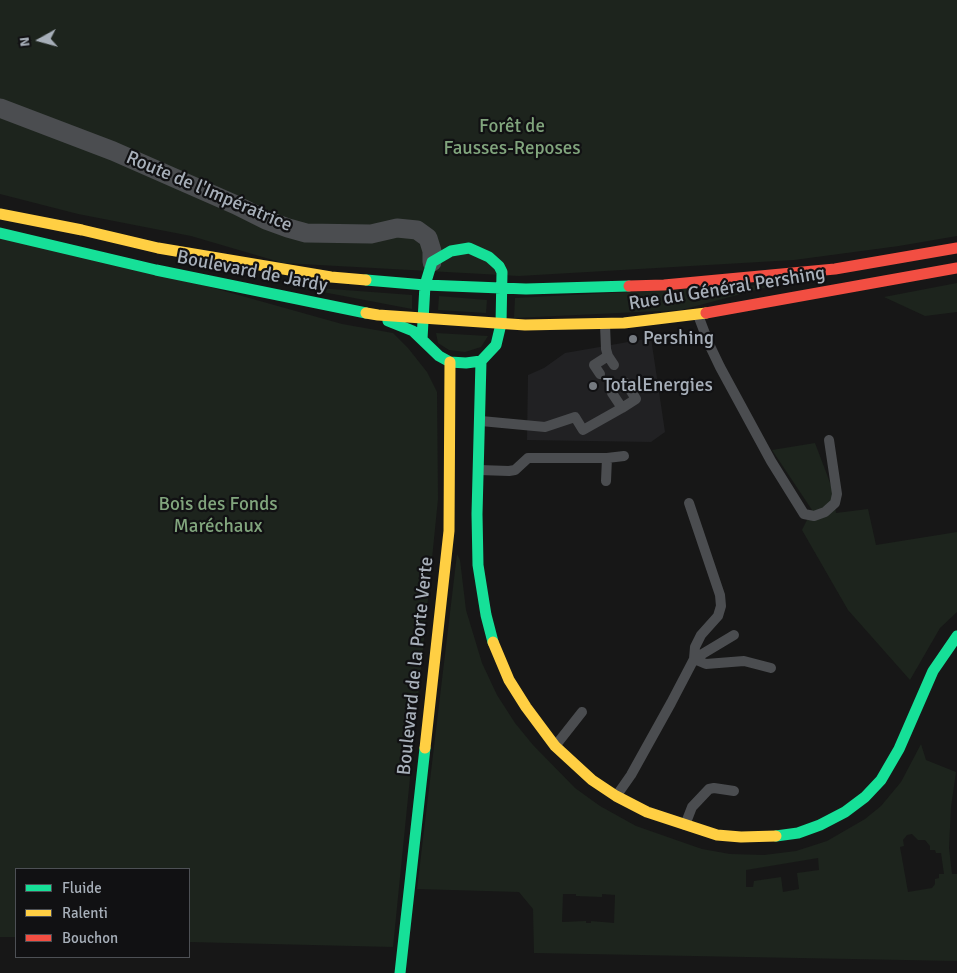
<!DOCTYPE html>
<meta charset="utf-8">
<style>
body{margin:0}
#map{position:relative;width:957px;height:973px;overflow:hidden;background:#171717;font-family:Signika,sans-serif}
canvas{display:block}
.legend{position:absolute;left:15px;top:868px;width:175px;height:90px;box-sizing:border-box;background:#111113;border:1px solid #4d5055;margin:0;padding:6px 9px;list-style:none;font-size:15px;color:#a7afb9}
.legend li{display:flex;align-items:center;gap:10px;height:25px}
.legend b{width:25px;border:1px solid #4d5055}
.north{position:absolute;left:15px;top:15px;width:50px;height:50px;-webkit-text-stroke:4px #111113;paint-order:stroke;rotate:263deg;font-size:14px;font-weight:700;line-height:20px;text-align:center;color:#a7afb9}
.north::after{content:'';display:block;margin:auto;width:18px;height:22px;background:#a7afb9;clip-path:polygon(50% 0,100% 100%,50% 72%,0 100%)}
</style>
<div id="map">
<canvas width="957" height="973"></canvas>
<ul class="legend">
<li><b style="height:6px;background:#16e098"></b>Fluide</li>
<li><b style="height:6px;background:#ffcf43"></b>Ralenti</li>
<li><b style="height:6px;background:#f24e42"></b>Bouchon</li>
</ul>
<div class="north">N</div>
</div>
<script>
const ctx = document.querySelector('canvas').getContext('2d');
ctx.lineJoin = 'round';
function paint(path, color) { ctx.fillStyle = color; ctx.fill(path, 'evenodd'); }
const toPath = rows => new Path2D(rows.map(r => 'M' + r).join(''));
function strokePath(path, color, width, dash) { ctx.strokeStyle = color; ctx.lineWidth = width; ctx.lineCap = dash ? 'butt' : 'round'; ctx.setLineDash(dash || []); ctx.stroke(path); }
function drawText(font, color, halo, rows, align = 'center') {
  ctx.font = font + ' Signika,sans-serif'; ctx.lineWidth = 4.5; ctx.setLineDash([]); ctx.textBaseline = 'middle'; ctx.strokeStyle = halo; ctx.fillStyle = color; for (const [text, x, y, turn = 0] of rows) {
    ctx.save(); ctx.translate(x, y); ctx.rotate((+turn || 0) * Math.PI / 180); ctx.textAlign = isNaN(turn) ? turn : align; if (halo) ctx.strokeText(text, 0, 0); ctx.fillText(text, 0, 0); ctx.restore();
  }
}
const built = toPath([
 [651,338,665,432,651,442,527,440,528,375,544,368,565,353]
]);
const green = toPath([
 [0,0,957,0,957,236,899,246,794,260,519,276,283,263,191,236,78,214,0,194],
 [0,237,192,282,342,324,393,333,408,348,427,372,437,392,438,499,393,947,189,942,189,869,16,869,16,937,0,937],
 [957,283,957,312,925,316,884,297],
 [779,284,681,310,514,318,515,298],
 [291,286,412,295,412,309],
 [439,296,487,300,486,313,438,310],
 [436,333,488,336,481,347,465,352,449,350,438,343],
 [815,443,832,488,836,513,868,509,876,545,957,532,957,612,940,628,910,680,848,610,802,530,812,510,772,450],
 [457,554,460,560,466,610,482,663,497,695,515,723,533,745,575,788,600,806,636,826,702,849,730,854,764,855,796,851,827,841,865,819,881,806,901,782,921,744,926,760,956,772,951,807,949,848,952,874,957,874,957,961,534,953,533,909,519,892,417,889],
 [912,834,918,840,925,840,930,846,930,850,935,850,936,853,941,853,944,874,939,874,939,878,935,879,935,884,932,888,908,892,900,847,904,846,903,840,907,835],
 [818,858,819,870,797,873,799,889,783,892,781,877,754,881,753,887,746,887,746,870],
 [563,894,576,894,576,896,602,897,602,894,615,895,614,923,591,921,591,923,586,923,586,921,562,922]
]);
const lane = toPath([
 [698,315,709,344,720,367,771,461,804,514,814,516,825,512,835,503,837,494,829,440],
 [608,356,614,365],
 [600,374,594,365,608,356,606,349,605,325],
 [622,408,636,399,626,383],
 [481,421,545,427,575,417,583,430,622,408,612,393],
 [479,470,509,471,515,470,528,458,607,458,624,456],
 [606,481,607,458],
 [734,635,694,659,706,664,744,661,771,668],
 [556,745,582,712],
 [617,795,631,775,671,703,694,659,695,647,701,635,718,616,721,606,720,595,689,503],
 [685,825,692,807,709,789,714,788,734,791]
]);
const street = toPath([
 [0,108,113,151,236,205,266,220,288,228,306,233,371,234,397,228,417,230,428,238,432,251,432,262]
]);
const fast = toPath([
 [0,233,156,270,366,313],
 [366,280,425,285,526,289,629,286],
 [388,321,413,331,439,356,450,362,466,363,481,361,496,345,501,324,502,272,499,266,489,257,469,248,451,251,432,262,425,285,422,339],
 [481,361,477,514,478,565,486,615,493,642],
 [776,836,798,833,820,825,845,812,865,797,881,780,899,749,933,671,957,636],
 [400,973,425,748]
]);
const slow = toPath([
 [0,214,82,230,158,248,331,277,366,280],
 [366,313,378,315,525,325,624,323,706,313],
 [493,642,509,680,526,707,555,746,592,780,616,796,647,812,717,835,741,837,776,836],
 [425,748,449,531,450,362]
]);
const jam = toPath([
 [629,286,664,285,835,269,957,248],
 [706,313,957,268]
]);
const markers = [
 [633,339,5,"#757a80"],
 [593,386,5,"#757a80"]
];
const parkNames = [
 ["Forêt de",512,127],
 ["Fausses-Reposes",512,149],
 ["Bois des Fonds",218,505],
 ["Maréchaux",218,527]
];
const streetNames = [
 ["Route de l'Impératrice",209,192,23],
 ["Boulevard de Jardy",252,272,11],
 ["Rue du Général Pershing",727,289,-9],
 ["Boulevard de la Porte Verte",416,666,-84]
];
const poiNames = [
 ["Pershing",643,339],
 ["TotalEnergies",603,386]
];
paint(built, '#212123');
paint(green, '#1d241d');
strokePath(lane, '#4b4d50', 10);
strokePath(street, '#4b4d50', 19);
strokePath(fast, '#16e098', 11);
strokePath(slow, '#ffcf43', 11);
strokePath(jam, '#f24e42', 11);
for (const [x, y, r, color] of markers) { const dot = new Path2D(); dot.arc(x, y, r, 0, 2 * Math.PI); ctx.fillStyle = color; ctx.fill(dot); strokePath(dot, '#111113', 2); }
drawText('19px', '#81a57d', '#111113', parkNames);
drawText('19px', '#a7afb9', '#111113', streetNames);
drawText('19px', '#a7afb9', '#111113', poiNames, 'left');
</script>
